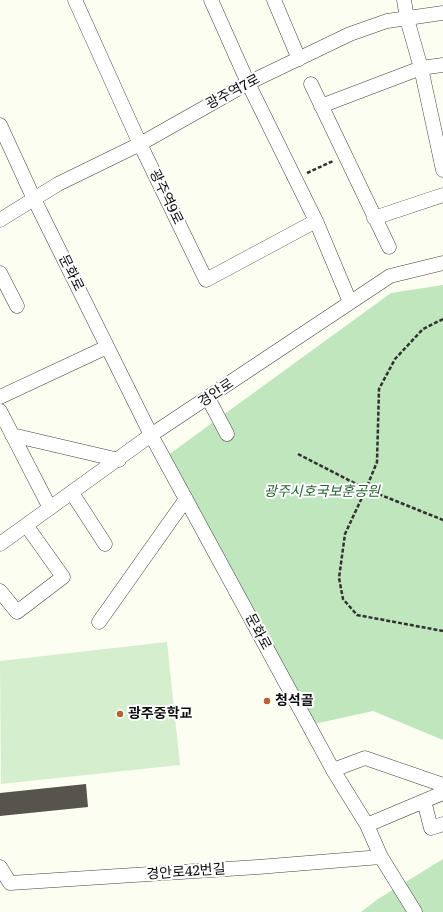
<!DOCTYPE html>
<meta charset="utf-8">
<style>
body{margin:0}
canvas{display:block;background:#fbfef1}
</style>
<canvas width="443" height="912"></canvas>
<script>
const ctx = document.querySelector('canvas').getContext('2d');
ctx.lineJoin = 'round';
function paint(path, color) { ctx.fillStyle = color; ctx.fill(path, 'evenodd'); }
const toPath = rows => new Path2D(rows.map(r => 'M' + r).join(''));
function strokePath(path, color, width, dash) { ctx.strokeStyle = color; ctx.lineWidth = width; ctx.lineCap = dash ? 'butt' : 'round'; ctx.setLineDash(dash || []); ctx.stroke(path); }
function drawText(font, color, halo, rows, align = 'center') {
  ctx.font = font + ' Literata,"Noto Sans KR",serif'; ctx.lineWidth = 4; ctx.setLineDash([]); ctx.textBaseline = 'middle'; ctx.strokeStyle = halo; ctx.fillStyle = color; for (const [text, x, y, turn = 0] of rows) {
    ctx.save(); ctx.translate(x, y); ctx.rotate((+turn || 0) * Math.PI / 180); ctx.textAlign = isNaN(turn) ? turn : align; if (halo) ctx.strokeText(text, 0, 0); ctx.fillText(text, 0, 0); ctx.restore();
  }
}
const green = toPath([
 [443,285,443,740,373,711,314,724,164,458,391,293],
 [443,859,443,912,361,912,378,899]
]);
const pitch = toPath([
 [167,642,180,765,1,784,0,661]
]);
const building = toPath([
 [86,784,88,807,0,816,0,793]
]);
const path = toPath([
 [307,173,333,161],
 [443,319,423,329,395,359,379,389,377,462,366,489,345,534,339,578,343,599,357,615,443,631],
 [298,454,366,489,443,520]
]);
const minor = toPath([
 [75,0,140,144,206,280,316,221],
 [211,0,248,83,316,221,350,302],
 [274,0,299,59],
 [404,0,407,19,421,68,443,170],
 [311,84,389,247],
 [321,106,421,68,443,65],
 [0,125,34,199,151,435,333,770,367,825,381,857,415,912],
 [374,218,443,195],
 [0,220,58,184,140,144,248,83,350,34,387,21,443,13],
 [0,273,17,306],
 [0,397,107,347],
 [208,398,227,434],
 [0,411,50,508],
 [12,435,119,460],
 [72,493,105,544],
 [0,544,151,435,390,276,443,263],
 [0,591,17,612,63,577,26,525],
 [99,622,186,499],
 [333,770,365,758,443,785],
 [424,801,431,828,443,824],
 [367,825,443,793],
 [0,867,10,883,258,867,381,857]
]);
const markers = [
 [267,701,4,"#b56330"],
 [120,714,4,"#b56330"]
];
const streetNames = [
 ["광주역7로",233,92,-28],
 ["광주역9로",166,197,64],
 ["문화로",71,273,64],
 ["경안로",216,393,-34],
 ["문화로",258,632,62],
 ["경안로42번길",186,872,-4]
];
const parkNames = [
 ["광주시호국보훈공원",322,492]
];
const poiNames = [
 ["청석골",275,701],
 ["광주중학교",128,714]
];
paint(green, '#c0e6bd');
paint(pitch, '#d5eece');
paint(building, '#56544c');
strokePath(minor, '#424242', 15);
strokePath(path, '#313131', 2.5, [4, 2]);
strokePath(minor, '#fff', 14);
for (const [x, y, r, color] of markers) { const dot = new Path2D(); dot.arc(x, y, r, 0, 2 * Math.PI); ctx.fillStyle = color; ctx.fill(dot); strokePath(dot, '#fff', 1.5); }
drawText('14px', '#0f0f0f', '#fff', streetNames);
drawText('italic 14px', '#236231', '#fff', parkNames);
drawText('bold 14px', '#0f0f0f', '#fff', poiNames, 'left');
</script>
